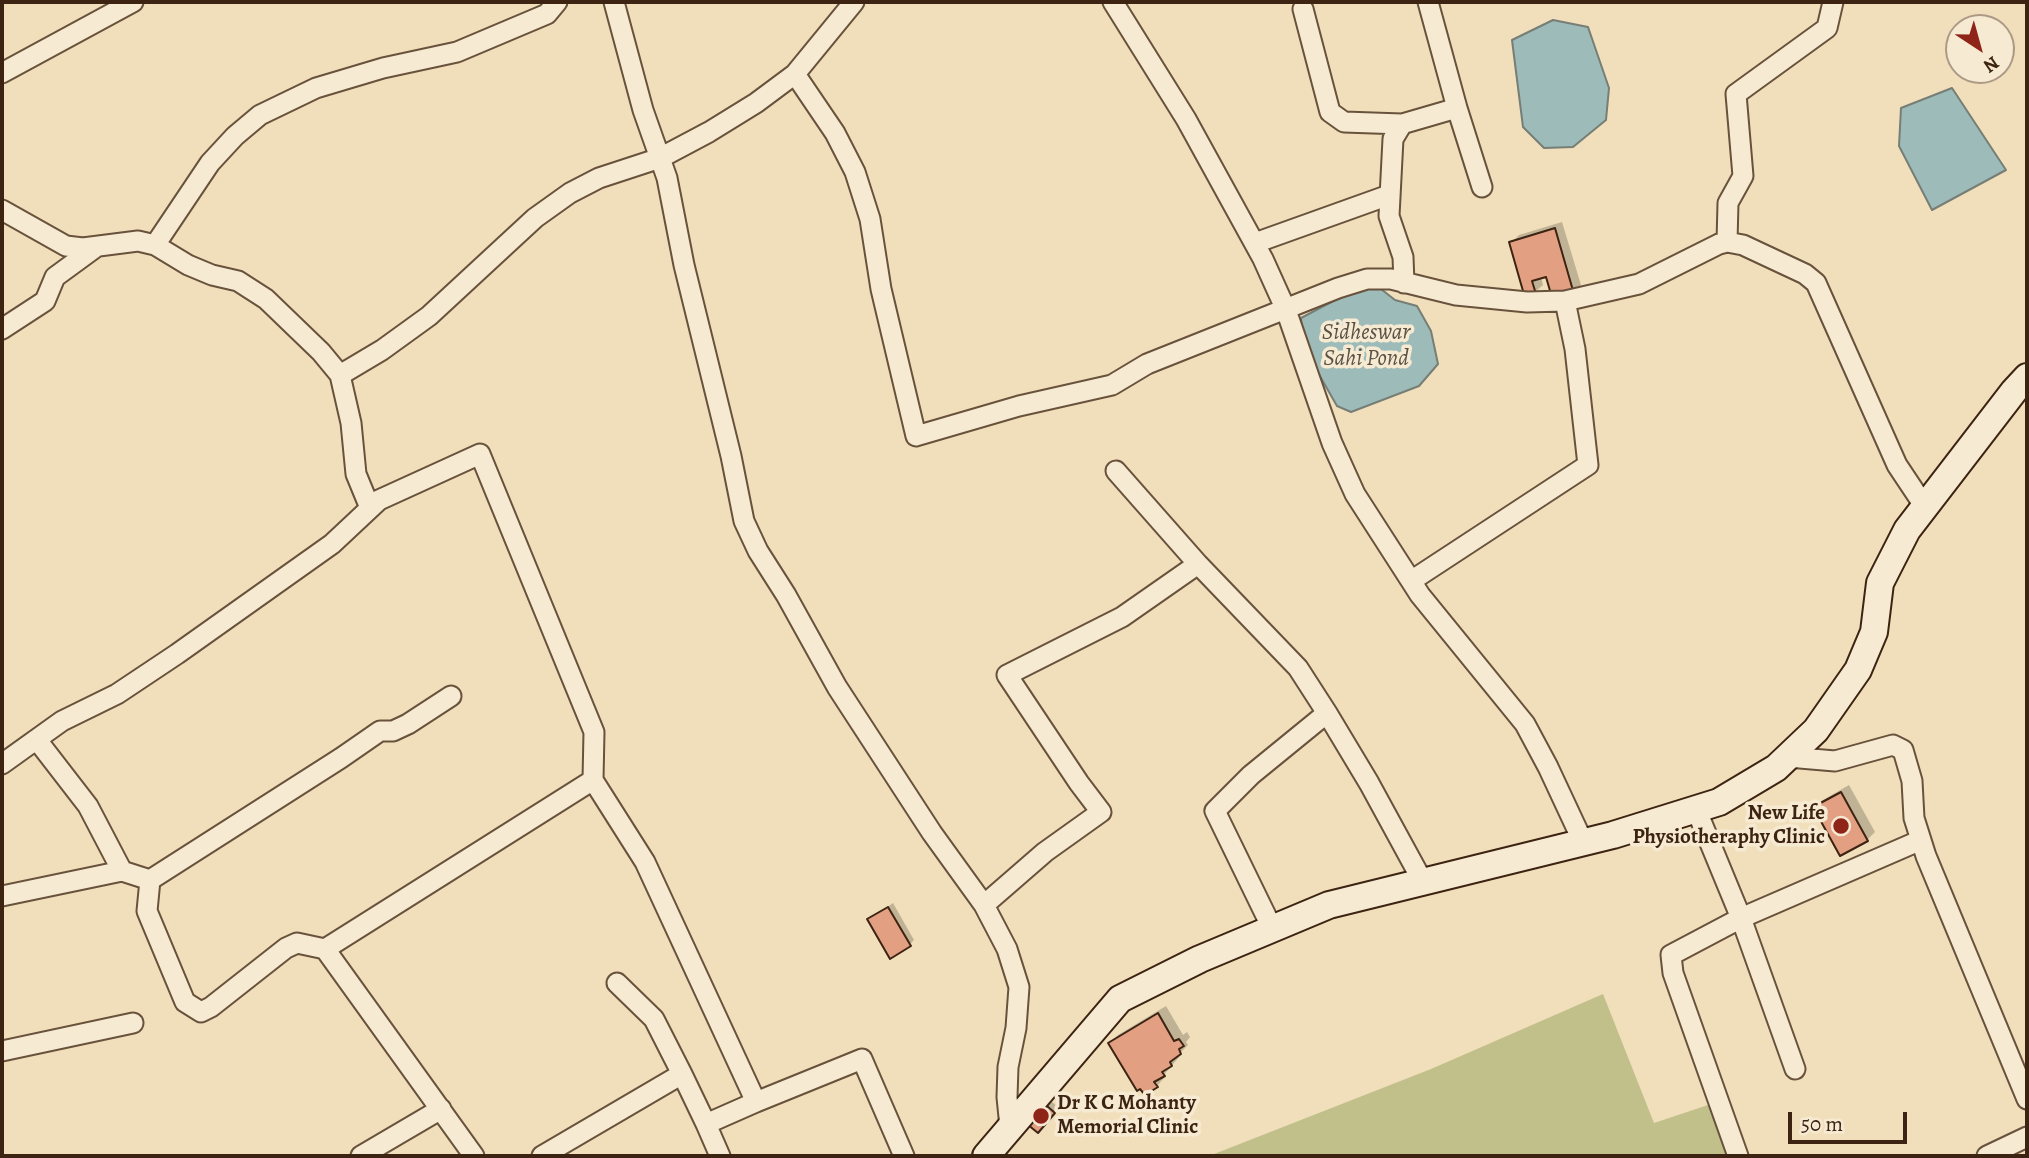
<!DOCTYPE html>
<style>
body{margin:0}
#map{position:relative;width:2029px;height:1158px;overflow:hidden;background:#f1dfbb;font-family:Alegreya,serif}
canvas{display:block}
.frame{position:absolute;inset:0;border:4px solid #3c2312;pointer-events:none}
.north{position:absolute;left:1945px;top:14px;width:70px;height:70px;box-sizing:border-box;background:#f6ead3;border:2px solid #ac9a86;border-radius:50%;rotate:144deg;font-size:19px;font-weight:700;line-height:28px;text-align:center;color:#3c2312}
.north::after{content:'';display:block;margin:auto;width:24px;height:32px;background:#8f2418;clip-path:polygon(50% 0,100% 100%,50% 72%,0 100%)}
.scale{position:absolute;left:1788px;top:1112px;width:119px;height:32px;box-sizing:border-box;border:4px solid #3c2312;border-top:0;padding-left:9px;font-size:21px;line-height:24px;white-space:nowrap;color:#3c2312;-webkit-text-stroke:5px #f6ead3;paint-order:stroke}
</style>
<div id="map">
<canvas width="2029" height="1158"></canvas>
<div class="frame"></div>
<div class="north">N</div>
<div class="scale">50 m</div>
</div>
<script>
const ctx = document.querySelector('canvas').getContext('2d');
ctx.lineJoin = 'round';
function paint(path, color) { ctx.fillStyle = color; ctx.fill(path, 'evenodd'); }
const toPath = rows => new Path2D(rows.map(r => 'M' + r).join(''));
function strokePath(path, color, width, dash) { ctx.strokeStyle = color; ctx.lineWidth = width; ctx.lineCap = dash ? 'butt' : 'round'; ctx.setLineDash(dash || []); ctx.stroke(path); }
function drawText(font, color, halo, rows, align = 'center') {
  ctx.font = font + ' Alegreya,serif'; ctx.lineWidth = 7; ctx.setLineDash([]); ctx.textBaseline = 'middle'; ctx.strokeStyle = halo; ctx.fillStyle = color; for (const [text, x, y, turn = 0] of rows) {
    ctx.save(); ctx.translate(x, y); ctx.rotate((+turn || 0) * Math.PI / 180); ctx.textAlign = isNaN(turn) ? turn : align; if (halo) ctx.strokeText(text, 0, 0); ctx.fillText(text, 0, 0); ctx.restore();
  }
}
const green = toPath([
 [1603,994,1654,1123,1708,1105,1730,1156,1209,1156,1431,1069]
]);
const water = toPath([
 [1553,20,1588,27,1609,88,1606,120,1573,147,1544,148,1523,127,1512,40,1553,20],
 [1952,88,2006,170,1932,210,1899,146,1901,108,1952,88],
 [1366,287,1381,289,1395,300,1417,306,1431,331,1438,364,1419,386,1351,412,1337,406,1309,357,1303,338,1301,318,1337,299,1366,287]
]);
const shadow = toPath([
 [1562,222,1581,285,1573,293,1547,275,1541,277,1543,285,1535,292,1511,243,1519,235],
 [1849,785,1875,832,1867,840,1815,807,1823,800],
 [893,903,914,940,909,945,869,920],
 [1166,1006,1183,1035,1187,1032,1190,1037,1186,1042,1188,1045,1178,1055,1179,1057,1163,1076,1164,1078,1157,1086,1110,1043,1118,1035],
 [1045,1096,1058,1107,1043,1126]
]);
const building = toPath([
 [1555,228,1574,294,1553,301,1546,277,1532,281,1536,294,1525,298,1509,242,1555,228],
 [1841,792,1868,841,1840,856,1813,807,1841,792],
 [888,907,911,946,890,959,867,919,888,907],
 [1158,1013,1174,1041,1179,1039,1184,1046,1179,1049,1181,1054,1170,1062,1172,1066,1162,1072,1165,1076,1154,1082,1158,1087,1145,1095,1140,1089,1137,1091,1108,1043,1158,1013],
 [1039,1099,1055,1113,1038,1133,1022,1120,1039,1099]
]);
const street = toPath([
 [614,2,643,110,667,178,684,265,731,456,744,521,758,551,786,595,837,687,932,833,984,905,1007,949,1019,987,1016,1028,1008,1067,1007,1097,1010,1127],
 [1113,2,1186,119,1263,259,1286,310,1332,443,1355,494,1420,595,1525,724,1548,767,1583,842],
 [1428,2,1457,108,1482,187],
 [1303,9,1330,112,1344,122,1402,124],
 [2,73,133,2],
 [795,74,854,2],
 [2,210,66,246,83,248,138,241,155,245,188,265,212,275,238,281,266,299,321,352,340,375],
 [1727,242,1728,203,1743,176,1736,94,1827,28,1833,2],
 [1255,243,1389,195],
 [155,245,210,163,235,136,260,115,316,88,383,68,457,52,547,14,557,2],
 [1404,283,1403,257,1389,216,1393,139,1402,124,1457,108],
 [2,329,45,301,55,277,96,247],
 [1116,471,1198,564,1298,668,1327,713,1369,783,1423,882],
 [370,508,356,474,351,423,340,375,382,350,429,316,535,218,570,193,599,178,660,158,709,132,756,103,795,74,835,133,855,172,870,219,881,289,916,436,1019,406,1112,385,1147,364,1338,288,1367,279,1391,279,1456,295,1527,302,1565,301,1639,284,1719,244,1727,242,1743,245,1805,274,1816,283,1897,465,1925,507],
 [1411,581,1588,465,1575,349,1565,301],
 [37,740,88,806,122,871,150,880,341,758,380,731,393,731,408,724,451,696],
 [1788,757,1835,761,1893,745,1903,750,1912,781,1914,818,1926,856,2027,1099],
 [2,764,62,721,117,694,177,654,332,544,379,500,480,454,594,732,593,780],
 [1696,809,1741,918,1795,1069],
 [150,880,147,911,185,1002,201,1012,211,1007,286,948,297,943,325,949,593,780,645,862,756,1102,862,1059,904,1156],
 [2,896,122,871],
 [984,905,1045,852,1101,812,1079,783,1007,675,1122,617,1198,564],
 [1272,928,1215,811,1251,775,1327,713],
 [325,949,474,1156],
 [617,983,654,1019,682,1074],
 [2,1051,133,1023],
 [361,1156,441,1109],
 [542,1156,682,1074,706,1124],
 [720,1156,706,1124,756,1102],
 [1738,1156,1673,973,1671,955,1741,918,1921,840],
 [1987,1156,2027,1137]
]);
const secondary = toPath([
 [986,1156,1120,999,1200,959,1329,905,1613,835,1719,802,1776,768,1816,730,1858,670,1874,632,1880,583,1907,530,2014,391,2027,377]
]);
const markers = [
 [1841,826,9,"#8f2418"],
 [1041,1116,9,"#8f2418"]
];
const poiNames = [
 ["New Life",1825,814],
 ["Physiotheraphy Clinic",1825,838],
 ["Dr K C Mohanty",1057,1104,"left"],
 ["Memorial Clinic",1057,1128,"left"]
];
const waterNames = [
 ["Sidheswar",1366,333],
 ["Sahi Pond",1366,359]
];
paint(green, '#c1c08b');
paint(water, '#9dbbb8');
strokePath(water, '#767e76', 2);
paint(shadow, '#0003');
paint(building, '#e29f82');
strokePath(building, '#3c2312', 2);
strokePath(street, '#69523c', 23);
strokePath(secondary, '#3c2312', 30);
strokePath(street, '#f6ead3', 19);
strokePath(secondary, '#f6ead3', 26);
for (const [x, y, r, color] of markers) { const dot = new Path2D(); dot.arc(x, y, r, 0, 2 * Math.PI); ctx.fillStyle = color; ctx.fill(dot); strokePath(dot, '#f6ead3', 2.5); }
drawText('bold 21px', '#3c2312', '#f6ead3', poiNames, 'right');
drawText('italic 23px', '#595144', '#f6ead3', waterNames);
</script>
